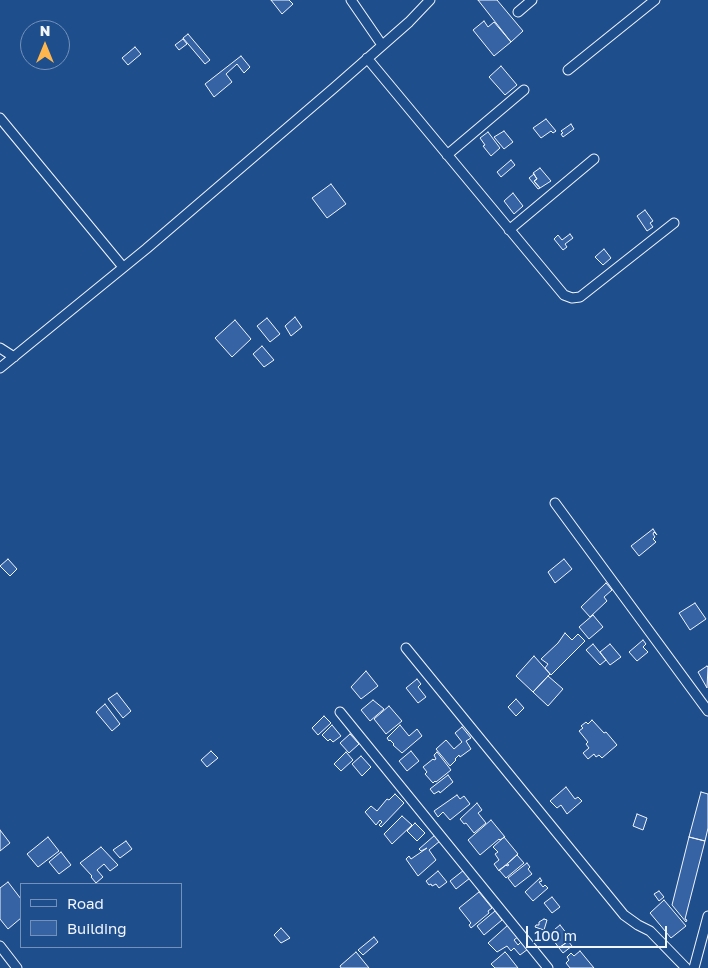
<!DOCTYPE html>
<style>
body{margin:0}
#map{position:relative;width:708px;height:968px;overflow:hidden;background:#1f4e8c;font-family:"Golos Text",sans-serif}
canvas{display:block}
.legend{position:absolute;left:20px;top:883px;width:162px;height:65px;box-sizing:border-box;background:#1f4e8c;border:1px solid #7391ba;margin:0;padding:6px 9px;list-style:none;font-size:15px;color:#f2f6ff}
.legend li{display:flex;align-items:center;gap:10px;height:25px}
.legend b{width:25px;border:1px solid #7391ba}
.north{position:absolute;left:20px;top:20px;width:50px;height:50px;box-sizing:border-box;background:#1f4e8c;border:1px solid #7391ba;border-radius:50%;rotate:0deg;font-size:14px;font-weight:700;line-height:20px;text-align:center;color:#f2f6ff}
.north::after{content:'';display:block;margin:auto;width:18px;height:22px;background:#ffb74d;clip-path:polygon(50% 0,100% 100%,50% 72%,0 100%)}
.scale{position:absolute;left:526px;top:926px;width:141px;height:22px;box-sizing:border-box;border:2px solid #f2f6ff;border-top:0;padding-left:6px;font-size:15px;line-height:18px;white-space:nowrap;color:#f2f6ff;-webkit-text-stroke:4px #1f4e8c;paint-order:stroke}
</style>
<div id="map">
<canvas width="708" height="968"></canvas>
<ul class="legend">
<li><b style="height:6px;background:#1f4e8c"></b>Road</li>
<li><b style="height:14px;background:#3563a3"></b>Building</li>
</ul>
<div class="north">N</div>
<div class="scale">100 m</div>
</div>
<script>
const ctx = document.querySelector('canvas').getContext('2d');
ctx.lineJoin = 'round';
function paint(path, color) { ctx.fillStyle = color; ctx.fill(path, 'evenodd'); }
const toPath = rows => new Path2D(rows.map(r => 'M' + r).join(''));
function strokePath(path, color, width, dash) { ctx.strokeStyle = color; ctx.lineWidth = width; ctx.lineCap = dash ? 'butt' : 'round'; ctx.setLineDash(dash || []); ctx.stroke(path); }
const building = toPath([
 [271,0,289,0,293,4,282,14,271,0],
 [478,0,497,0,523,31,511,42,478,0],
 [484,21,488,27,494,22,511,42,494,56,473,30,484,21],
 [188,34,210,60,205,64,183,38,188,34],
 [183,39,187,44,179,50,175,45,183,39],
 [135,47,141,54,128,65,122,58,135,47],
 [241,56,250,67,244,73,237,64,226,74,232,82,214,97,205,84,241,56],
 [501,66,517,85,505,95,489,77,501,66],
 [546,119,556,131,553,133,551,131,541,138,533,128,546,119],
 [571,124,574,129,563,137,561,134,563,133,561,131,571,124],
 [504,131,513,142,504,149,494,137,504,131],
 [488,132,500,148,491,156,483,146,485,145,480,138,488,132],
 [511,160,515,165,501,177,497,172,511,160],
 [540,168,551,181,540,188,534,181,537,179,533,173,540,168],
 [534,174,537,179,534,181,540,188,538,189,529,178,534,174],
 [331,184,346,204,327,218,312,198,331,184],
 [513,193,523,206,514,214,504,201,513,193],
 [645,210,653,221,650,223,653,227,647,231,637,216,645,210],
 [570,234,573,238,565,244,567,247,563,250,554,239,558,235,562,240,570,234],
 [604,249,611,258,603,265,595,257,604,249],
 [295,317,302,327,291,336,285,326,295,317],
 [267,318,280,334,270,342,257,326,267,318],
 [235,320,251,339,232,357,215,338,235,320],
 [262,346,274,360,264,367,253,354,262,346],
 [653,529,657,535,654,532,653,534,655,537,653,539,656,542,639,556,631,546,653,529],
 [8,559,17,569,10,576,0,566,8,559],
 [564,559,572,569,555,583,548,572,564,559],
 [606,583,612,590,604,597,607,601,590,617,581,607,606,583],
 [695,603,706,619,690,630,679,613,695,603],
 [593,615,603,627,589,639,579,627,593,615],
 [565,633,572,640,578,634,585,641,551,675,545,668,548,664,541,659,558,643,565,633],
 [643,640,646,644,643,647,648,652,637,661,629,652,643,640],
 [593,644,606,660,600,665,586,650,593,644],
 [610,644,621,657,610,665,600,652,610,644],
 [534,656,550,674,533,692,516,676,534,656],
 [707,666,708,667,707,688,698,672,707,666],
 [366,671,378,686,361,699,351,687,366,671],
 [548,676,563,689,548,706,533,692,548,676],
 [417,679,421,684,418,687,426,697,418,703,406,688,417,679],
 [117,693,131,711,123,718,108,699,117,693],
 [516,699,524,708,516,716,508,707,516,699],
 [373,700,384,709,370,721,361,710,373,700],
 [105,704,120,724,112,731,96,712,105,704],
 [389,706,402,721,386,734,374,719,389,706],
 [324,716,331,723,318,735,312,728,324,716],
 [592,720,604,733,606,732,617,745,602,758,599,755,596,757,594,754,588,759,583,753,589,748,586,744,588,742,579,731,583,728,581,726,586,722,588,724,592,720],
 [332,725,341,736,333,742,330,739,328,741,322,735,332,725],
 [400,725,409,736,417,729,422,736,402,753,393,745,394,744,390,740,389,741,387,738,400,725],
 [462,727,471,738,466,741,471,749,460,757,459,755,455,759,456,760,450,766,436,749,446,740,454,749,462,742,455,733,462,727],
 [350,734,359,744,349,753,340,743,350,734],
 [211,751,218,758,207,767,201,760,211,751],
 [411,751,419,761,407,771,399,761,411,751],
 [346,752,353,760,341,771,334,764,346,752],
 [437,752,451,770,436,782,435,781,433,783,425,774,427,772,423,767,433,759,434,760,436,759,434,755,437,752],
 [361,756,371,767,362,776,352,764,361,756],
 [448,775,453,782,440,793,439,791,434,794,430,789,448,775],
 [566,787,575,799,578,797,582,801,567,814,561,805,557,808,550,801,566,787],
 [701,792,708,794,708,828,705,841,689,837,701,792],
 [395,794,404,803,381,827,379,825,382,822,380,820,376,825,365,812,371,806,377,811,387,799,389,800,395,794],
 [457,795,460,799,464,796,470,804,450,820,443,812,438,817,434,811,457,795],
 [477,803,482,810,478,813,486,823,474,833,466,823,464,824,460,819,477,803],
 [637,814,647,818,643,830,633,826,637,814],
 [402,816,412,825,392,844,384,834,402,816],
 [491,820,505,837,500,840,499,839,480,855,468,840,491,820],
 [415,823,425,833,417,841,407,831,415,823],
 [0,830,10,843,0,851,0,830],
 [435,835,440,841,429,850,436,860,418,876,406,859,409,856,411,859,427,848,421,851,419,849,435,835],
 [48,837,59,851,38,867,27,854,48,837],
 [504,837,518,854,499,871,494,864,499,860,495,854,498,852,493,847,504,837],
 [689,837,705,841,685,919,687,920,686,922,672,905,689,837],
 [126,841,132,849,120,858,113,850,126,841],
 [101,847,118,865,110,871,104,864,97,870,103,877,96,883,91,877,92,876,80,863,101,847],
 [61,852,71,865,59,874,49,862,61,852],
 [517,855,524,863,506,878,499,870,506,865,507,866,509,865,507,864,517,855],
 [527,863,530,867,528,869,532,874,515,887,508,878,527,863],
 [464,870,470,878,456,889,450,881,464,870],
 [438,871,447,882,439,888,436,884,432,886,431,884,429,885,426,881,438,871],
 [540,878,542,881,539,882,543,887,545,885,548,888,533,901,525,892,540,878],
 [8,882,21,899,21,918,8,929,0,919,0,888,8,882],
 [659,891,664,897,659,901,654,894,659,891],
 [479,892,492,908,488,911,489,913,471,928,469,925,471,923,459,908,479,892],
 [552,897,560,907,552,913,544,903,552,897],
 [664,900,686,926,671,938,650,913,664,900],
 [495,911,502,920,484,935,477,926,495,911],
 [544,919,547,920,544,930,535,927,536,925,539,925,539,922,544,919],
 [508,925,519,936,514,940,518,945,522,941,528,949,520,955,514,948,511,951,507,946,497,952,488,943,508,925],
 [560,925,571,939,559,948,549,934,560,925],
 [281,928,290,938,281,943,274,935,281,928],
 [374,937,378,942,363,955,358,950,374,937],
 [568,941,572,946,563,953,559,948,568,941],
 [580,951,594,968,570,968,566,963,569,960,567,957,571,953,574,956,580,951],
 [356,952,369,968,341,968,340,966,356,952],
 [505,952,507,954,518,968,495,968,491,964,505,952]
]);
const street = toPath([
 [351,0,382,45],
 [518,12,532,0],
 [367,58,564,295,572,298,580,297,674,223],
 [568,70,655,0],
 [0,118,123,267],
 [447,155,524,90],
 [509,230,594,159],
 [0,348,14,357],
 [0,368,146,249,335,87,409,22,430,0],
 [555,503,708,711],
 [406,648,624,915,638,925,650,931,686,968],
 [340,712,548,968],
 [0,946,17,968],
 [694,968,708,916]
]);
paint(building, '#3563a3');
strokePath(building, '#f2f6ff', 1);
strokePath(street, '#f2f6ff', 11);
strokePath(street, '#1f4e8c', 9);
</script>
